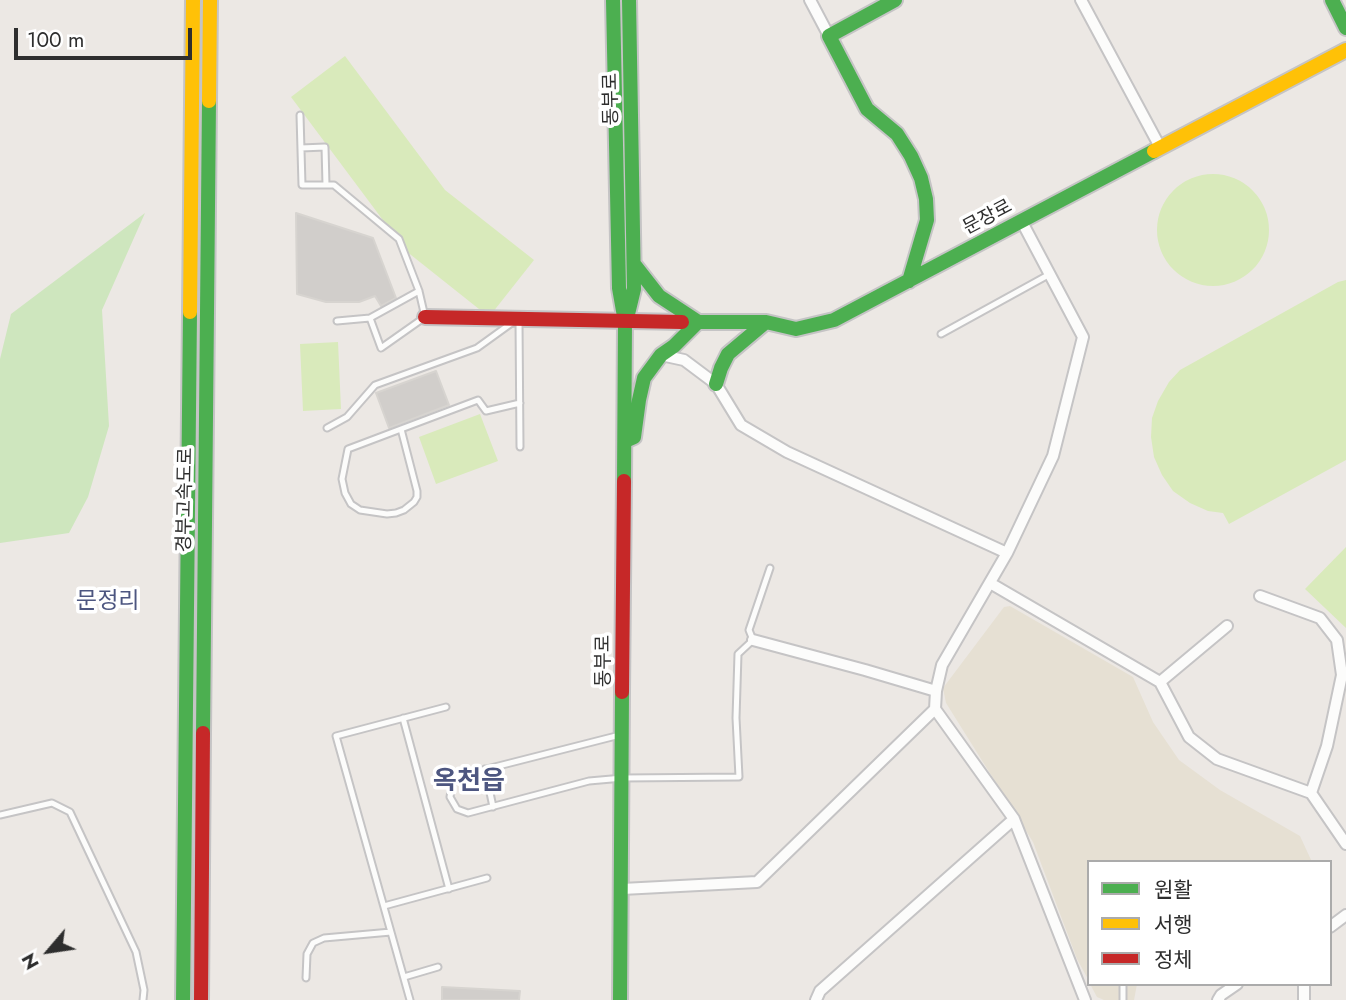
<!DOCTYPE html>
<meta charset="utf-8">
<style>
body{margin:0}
#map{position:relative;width:1346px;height:1000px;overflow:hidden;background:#ece8e4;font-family:Jost,"Noto Sans KR",sans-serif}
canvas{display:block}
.legend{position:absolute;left:1087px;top:860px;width:245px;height:126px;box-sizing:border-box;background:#fff;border:2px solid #ababab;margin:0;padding:9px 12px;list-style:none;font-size:21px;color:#2e2e2e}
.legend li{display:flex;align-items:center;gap:14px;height:35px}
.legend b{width:35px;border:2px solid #ababab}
.north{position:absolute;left:14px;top:916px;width:70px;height:70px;-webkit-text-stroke:5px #fff;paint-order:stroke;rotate:241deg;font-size:19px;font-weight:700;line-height:28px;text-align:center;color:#2e2e2e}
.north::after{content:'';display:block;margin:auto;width:24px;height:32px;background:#2e2e2e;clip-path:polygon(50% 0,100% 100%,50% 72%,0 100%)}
.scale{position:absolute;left:14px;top:28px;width:178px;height:32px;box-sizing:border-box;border:4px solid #2e2e2e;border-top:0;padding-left:9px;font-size:21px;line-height:24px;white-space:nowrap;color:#2e2e2e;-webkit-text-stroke:5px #fff;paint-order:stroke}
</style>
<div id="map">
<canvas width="1346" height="1000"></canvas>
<ul class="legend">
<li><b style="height:9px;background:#4caf50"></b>원활</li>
<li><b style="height:9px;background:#ffc107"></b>서행</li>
<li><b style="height:9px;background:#c62828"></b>정체</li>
</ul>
<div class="north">N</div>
<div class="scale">100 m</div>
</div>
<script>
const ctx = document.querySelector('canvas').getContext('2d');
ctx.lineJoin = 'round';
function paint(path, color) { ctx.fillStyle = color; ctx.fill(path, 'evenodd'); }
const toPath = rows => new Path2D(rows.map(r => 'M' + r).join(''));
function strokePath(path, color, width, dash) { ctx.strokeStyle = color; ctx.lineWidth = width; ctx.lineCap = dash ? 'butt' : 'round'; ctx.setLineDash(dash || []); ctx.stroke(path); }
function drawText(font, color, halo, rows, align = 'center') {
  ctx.font = font + ' Jost,"Noto Sans KR",sans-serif'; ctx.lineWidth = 7; ctx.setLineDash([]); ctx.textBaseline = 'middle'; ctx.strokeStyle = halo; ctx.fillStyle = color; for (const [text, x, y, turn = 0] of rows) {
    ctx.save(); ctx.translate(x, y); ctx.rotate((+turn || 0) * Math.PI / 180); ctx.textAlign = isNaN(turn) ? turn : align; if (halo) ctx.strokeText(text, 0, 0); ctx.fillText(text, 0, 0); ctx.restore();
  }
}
const education = toPath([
 [1010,606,1133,677,1153,722,1179,760,1220,790,1300,836,1312,862,1089,862,1089,981,1077,959,1033,842,946,703,943,688,1004,607],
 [1090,984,1137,984,1134,1000,1104,1000,1097,997]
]);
const green = toPath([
 [145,213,102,310,109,426,88,497,69,533,0,543,0,359,11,314]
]);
const pitch = toPath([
 [345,56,445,190,534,260,489,317,406,251,291,97],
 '1157 230a56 56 0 1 1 112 0a56 56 0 1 1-112 0Z',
 [1346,280,1346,460,1229,524,1223,513,1208,511,1190,503,1173,491,1162,475,1154,457,1151,437,1152,418,1158,401,1169,382,1180,370,1338,282],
 [338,342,341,409,303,411,300,344],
 [480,414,498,461,436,484,419,437],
 [1346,547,1346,628,1305,589]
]);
const building = toPath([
 [296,213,373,238,396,298,381,306,375,296,359,302,326,302,297,294,296,213],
 [436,371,449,405,389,428,376,393,436,371],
 [442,987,520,991,519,1000,442,1000,442,987]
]);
const lane = toPath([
 [300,115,302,185,334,185,399,239,419,291,425,317,381,348,370,318,337,321],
 [301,148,325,147,326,185],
 [370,318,419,291],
 [519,321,520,447],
 [941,334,1050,274],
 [327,428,347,417,375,385,477,348,513,322],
 [401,429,348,449,342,479,345,493,351,504,360,510,387,514,396,513,404,510,414,502,417,497,417,491,401,429,478,400,486,411,520,403],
 [403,718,449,889],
 [485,769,493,807],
 [467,774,620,735],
 [464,775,457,778,452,784,450,797,457,809,468,813,589,781,623,778,739,777,736,718,738,654,753,640,749,630,770,568],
 [0,815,52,803,70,812,136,952,144,990,143,1000],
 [384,906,487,878],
 [404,977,438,967],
 [306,978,307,954,313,943,324,938,391,932],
 [1123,984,1123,1000],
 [410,1000,336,736,446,707]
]);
const street = toPath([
 [810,0,829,36],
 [1081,0,1160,147],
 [1022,222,1083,337,1053,456,1007,553,942,665,936,691,935,709,1014,819,1085,1000],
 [661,355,684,360,716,384,741,425,787,452,1007,553],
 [990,583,1160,682,1227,626],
 [1260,596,1320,618,1337,640,1342,675,1327,746,1311,793],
 [753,640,865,670,936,691],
 [1160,682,1189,737,1217,759,1311,793,1346,844],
 [464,775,466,774],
 [622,889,757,882,935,709],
 [1330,927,1346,915],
 [816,1000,820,991,1014,819],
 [1218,1000,1221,995,1237,984],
 [1304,1000,1304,984]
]);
const fast = toPath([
 [613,0,619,288,625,322,624,481],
 [895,0,829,36,867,109,897,134,911,156,921,178,926,199,927,220,909,281],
 [1332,0,1346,28],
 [634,264,659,296,697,321],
 [627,318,634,289,629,0],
 [682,322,766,322,796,329,834,320,1154,151],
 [716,384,721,368,728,354,766,322],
 [625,441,634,437,639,400,644,378,661,355,674,346,698,322],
 [203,733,209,101],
 [183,1000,190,312],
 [620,1000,622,692]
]);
const slow = toPath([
 [209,101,210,0],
 [1154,151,1346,50],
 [190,312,193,0]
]);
const jam = toPath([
 [425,317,682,322],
 [622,692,624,481],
 [201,1000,203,733]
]);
const streetNames = [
 ["동부로",612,99,-91],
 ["문장로",988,218,-28],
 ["경부고속도로",186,500,-89],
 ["동부로",604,661,-90]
];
const quarterNames = [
 ["문정리",108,602]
];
const districtNames = [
 ["옥천읍",469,783]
];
paint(education, '#e6e0d3');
paint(green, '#cee6be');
paint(pitch, '#d9eabb');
paint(building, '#d1cecb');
strokePath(building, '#d7d4d0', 2);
strokePath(lane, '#c5c4c5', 9);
strokePath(street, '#c5c4c5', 14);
strokePath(fast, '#c5c4c5', 18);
strokePath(slow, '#c5c4c5', 18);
strokePath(jam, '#c5c4c5', 18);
strokePath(lane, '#fcfcfb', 5);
strokePath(street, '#fcfcfb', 10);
strokePath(fast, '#4caf50', 14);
strokePath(slow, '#ffc107', 14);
strokePath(jam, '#c62828', 14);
drawText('19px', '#2e2e2e', '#fff', streetNames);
drawText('23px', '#4d5680', '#fff', quarterNames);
drawText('bold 26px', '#4d5680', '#fff', districtNames);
</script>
